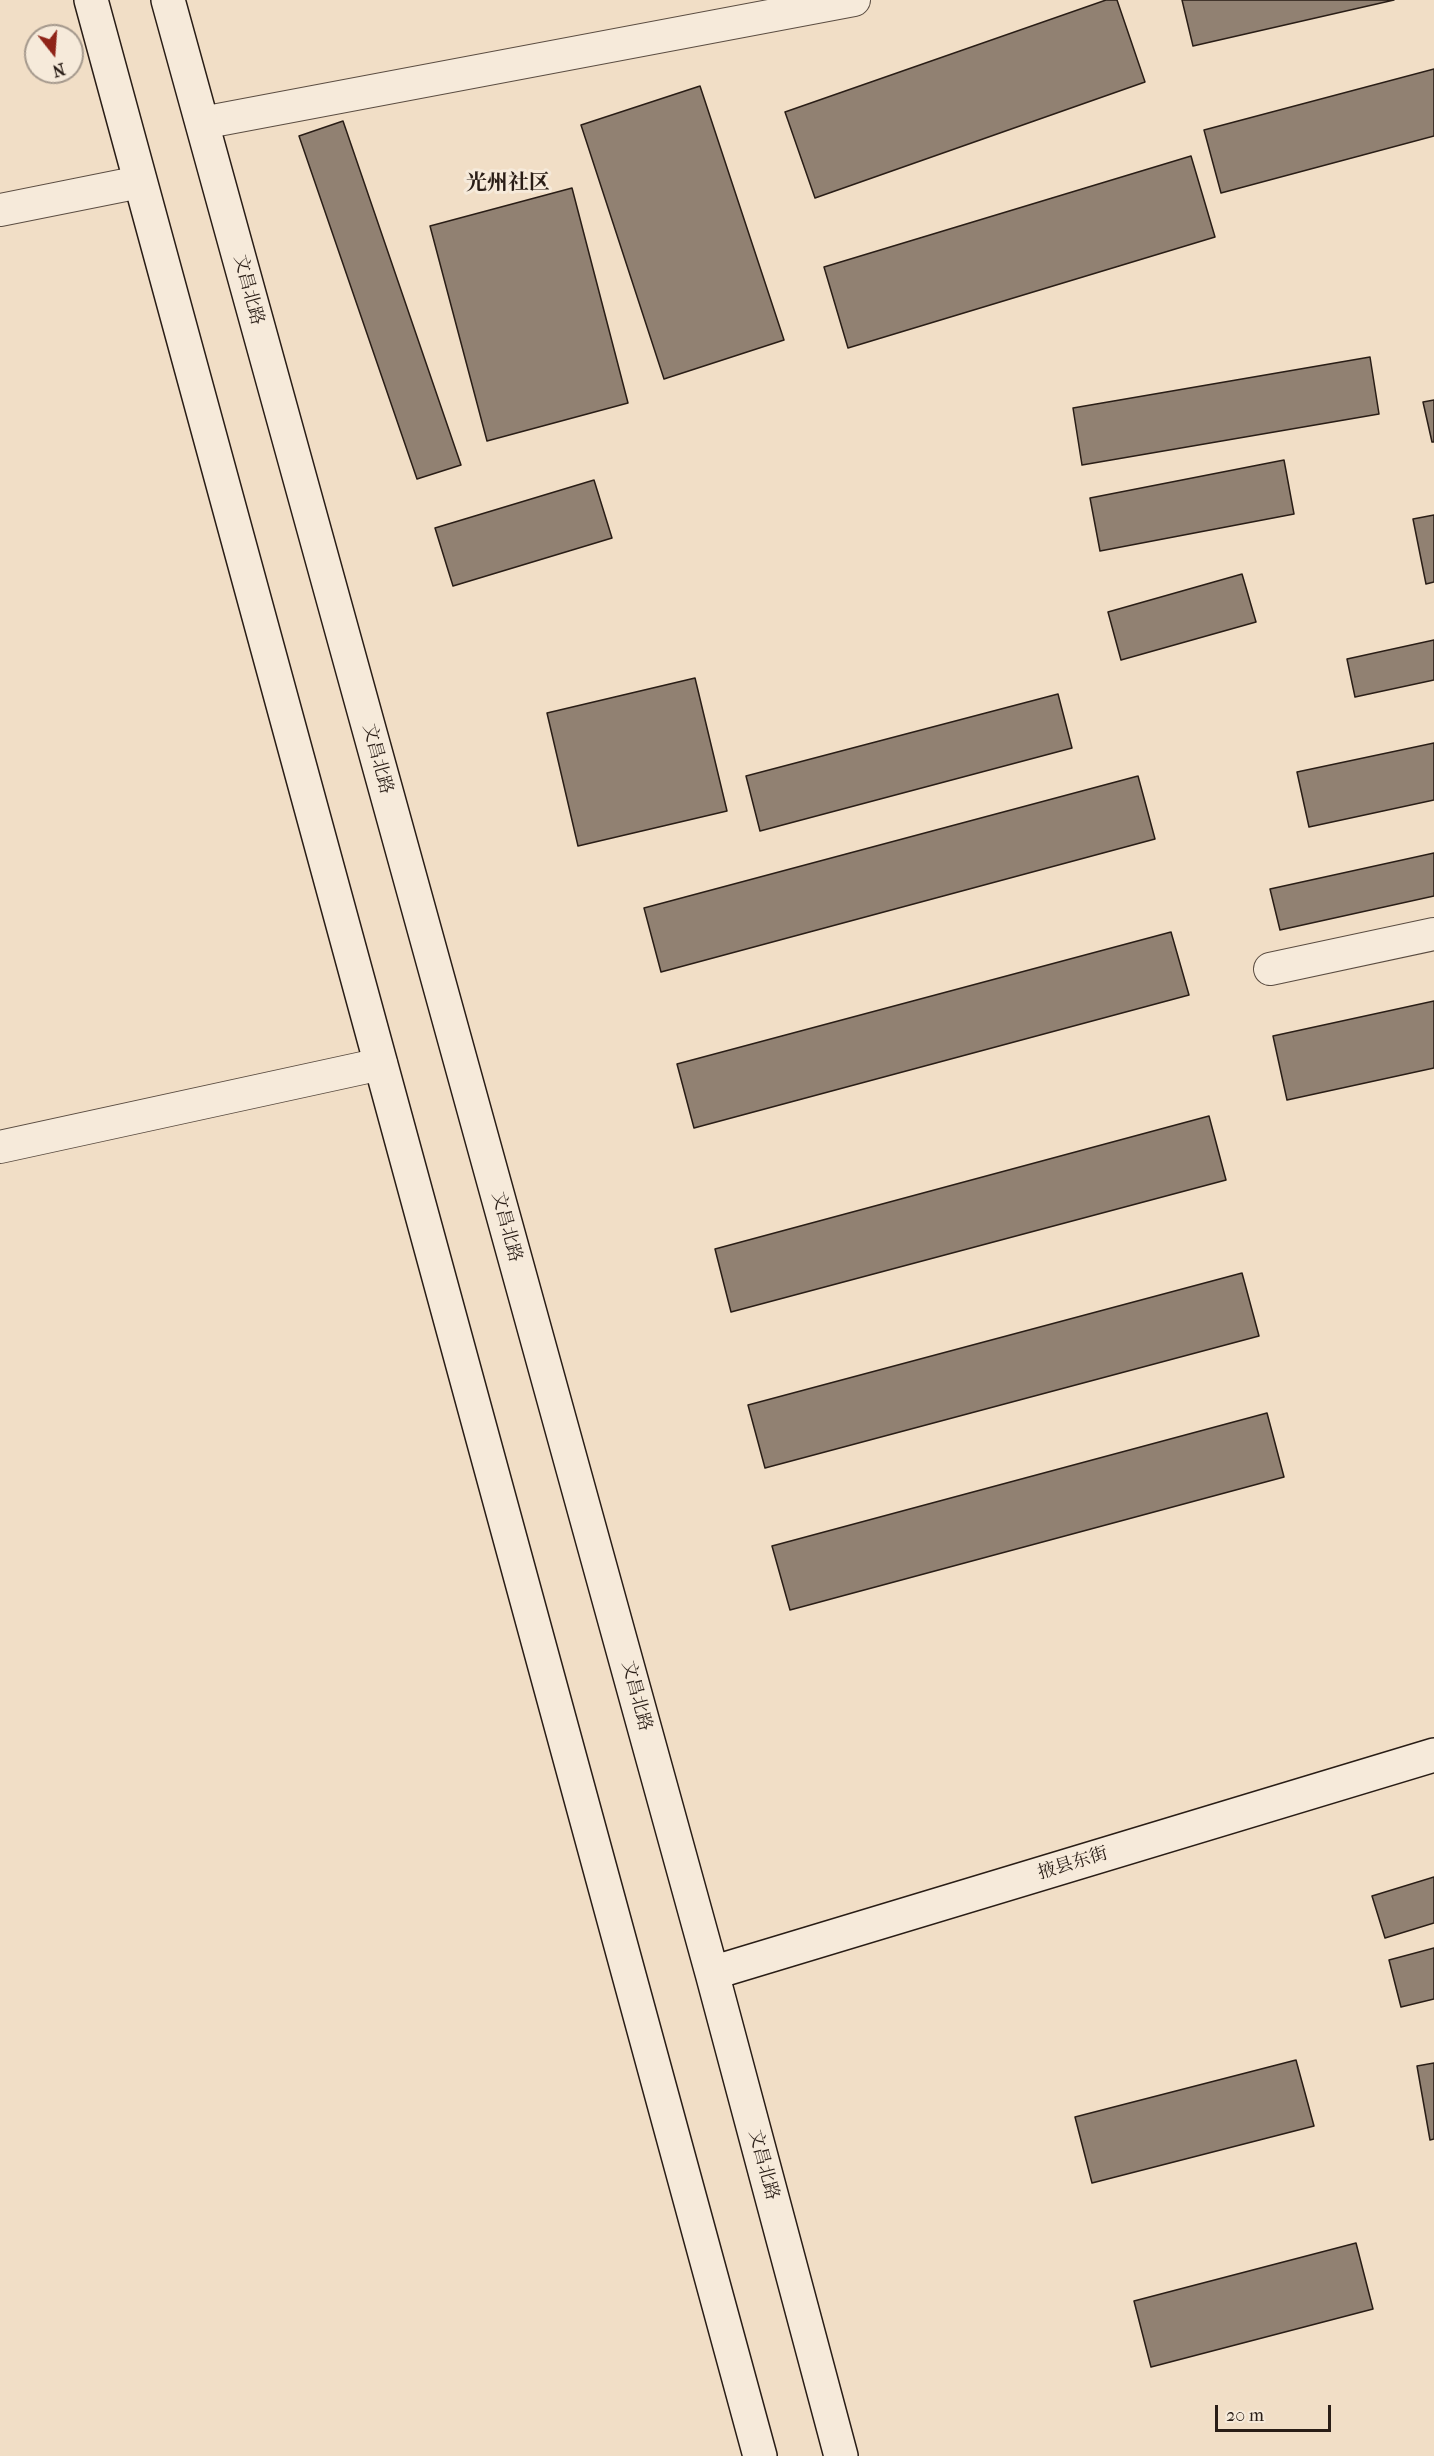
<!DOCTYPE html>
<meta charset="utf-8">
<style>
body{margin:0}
#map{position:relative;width:1434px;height:2456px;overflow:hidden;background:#f1dec6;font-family:"IM FELL French Canon",serif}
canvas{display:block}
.north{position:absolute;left:24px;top:24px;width:60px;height:60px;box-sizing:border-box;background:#f6eada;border:2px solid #a4988c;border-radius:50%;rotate:163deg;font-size:16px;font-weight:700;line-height:24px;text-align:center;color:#291d16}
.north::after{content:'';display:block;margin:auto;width:21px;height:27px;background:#8f2418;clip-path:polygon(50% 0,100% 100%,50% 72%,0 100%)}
.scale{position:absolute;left:1215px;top:2405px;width:116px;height:27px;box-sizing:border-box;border:3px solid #291d16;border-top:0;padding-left:8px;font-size:18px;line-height:21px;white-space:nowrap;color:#291d16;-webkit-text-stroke:4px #f6eada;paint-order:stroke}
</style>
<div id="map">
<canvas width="1434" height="2456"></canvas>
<div class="north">N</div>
<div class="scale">20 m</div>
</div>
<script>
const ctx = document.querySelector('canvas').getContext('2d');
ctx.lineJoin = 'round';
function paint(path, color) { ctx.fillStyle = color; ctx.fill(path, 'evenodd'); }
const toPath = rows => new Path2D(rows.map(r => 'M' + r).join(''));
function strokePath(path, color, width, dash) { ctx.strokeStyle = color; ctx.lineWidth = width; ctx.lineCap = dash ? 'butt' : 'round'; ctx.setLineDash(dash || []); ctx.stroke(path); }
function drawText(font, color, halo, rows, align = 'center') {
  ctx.font = font + ' "IM FELL French Canon","Noto Serif SC",serif'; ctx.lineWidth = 6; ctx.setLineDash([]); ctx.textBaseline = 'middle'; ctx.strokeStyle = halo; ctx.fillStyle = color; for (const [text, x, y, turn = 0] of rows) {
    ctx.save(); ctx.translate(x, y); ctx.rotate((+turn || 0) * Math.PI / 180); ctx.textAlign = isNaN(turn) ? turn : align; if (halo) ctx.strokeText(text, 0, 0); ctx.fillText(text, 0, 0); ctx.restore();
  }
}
const building = toPath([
 [1106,0,1117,0,1145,82,815,198,785,112,1106,0],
 [1182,0,1394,0,1193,46,1182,0],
 [1434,69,1434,136,1221,193,1204,130,1434,69],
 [700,86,784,340,664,379,581,125,700,86],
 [343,121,461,465,417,479,299,136,343,121],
 [1191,156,1215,237,848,348,824,267,1191,156],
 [572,188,628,403,487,441,430,226,572,188],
 [1370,357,1379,414,1082,465,1073,408,1370,357],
 [1434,400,1434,442,1432,442,1423,402,1434,400],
 [1284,460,1294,514,1100,551,1090,498,1284,460],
 [594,480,612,538,453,586,435,528,594,480],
 [1434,515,1434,582,1426,584,1413,519,1434,515],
 [1242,574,1256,622,1121,660,1108,612,1242,574],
 [1434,640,1434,680,1355,697,1347,659,1434,640],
 [695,678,727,811,578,846,547,713,695,678],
 [1058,694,1072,748,760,831,746,776,1058,694],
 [1434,743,1434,800,1309,827,1297,772,1434,743],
 [1138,776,1155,839,661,972,644,908,1138,776],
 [1434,853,1434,896,1280,930,1270,889,1434,853],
 [1171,932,1189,995,694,1128,677,1064,1171,932],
 [1434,1001,1434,1068,1287,1100,1273,1036,1434,1001],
 [1209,1116,1226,1180,731,1312,715,1249,1209,1116],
 [1242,1273,1259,1336,765,1468,748,1405,1242,1273],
 [1267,1413,1284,1477,790,1610,772,1546,1267,1413],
 [1434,1877,1434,1923,1385,1938,1372,1896,1434,1877],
 [1434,1948,1434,1999,1401,2007,1389,1960,1434,1948],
 [1296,2060,1314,2126,1092,2183,1075,2117,1296,2060],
 [1434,2063,1434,2139,1430,2140,1417,2066,1434,2063],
 [1356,2243,1373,2309,1151,2367,1134,2301,1356,2243]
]);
const street = toPath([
 [202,123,854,0],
 [0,210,140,182],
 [1270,969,1434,934],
 [0,1147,381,1064]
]);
const secondary = toPath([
 [91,0,760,2456],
 [168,0,712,1973,841,2456],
 [712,1973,1434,1755]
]);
const streetNames = [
 ["文昌北路",248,290,75],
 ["文昌北路",377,759,75],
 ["文昌北路",506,1227,75],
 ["文昌北路",636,1696,75],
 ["掖县东街",1073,1864,-17],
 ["文昌北路",763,2165,75]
];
const quarterNames = [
 ["光州社区",508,184]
];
paint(building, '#918172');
strokePath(building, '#291d16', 1.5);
strokePath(street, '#5b4d42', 34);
strokePath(secondary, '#291d16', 36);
strokePath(street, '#f6eada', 32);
strokePath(secondary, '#f6eada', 33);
drawText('18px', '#291d16', '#f6eada', streetNames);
drawText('bold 21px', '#291d16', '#f6eada', quarterNames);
</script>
